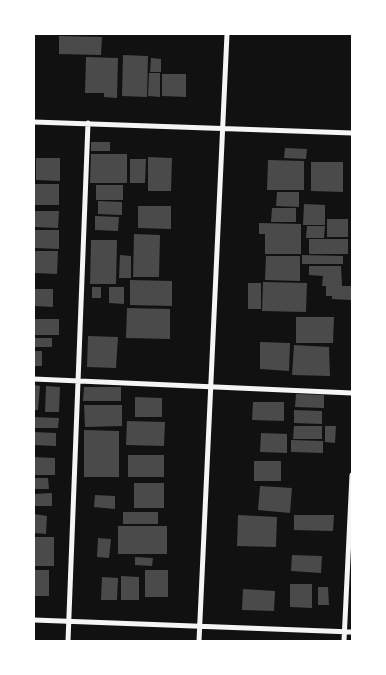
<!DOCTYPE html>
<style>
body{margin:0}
#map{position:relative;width:386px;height:675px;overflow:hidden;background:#111;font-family:Jost,sans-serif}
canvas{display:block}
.frame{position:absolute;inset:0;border:35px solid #fff;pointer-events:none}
</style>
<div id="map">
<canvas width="386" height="675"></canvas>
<div class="frame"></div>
</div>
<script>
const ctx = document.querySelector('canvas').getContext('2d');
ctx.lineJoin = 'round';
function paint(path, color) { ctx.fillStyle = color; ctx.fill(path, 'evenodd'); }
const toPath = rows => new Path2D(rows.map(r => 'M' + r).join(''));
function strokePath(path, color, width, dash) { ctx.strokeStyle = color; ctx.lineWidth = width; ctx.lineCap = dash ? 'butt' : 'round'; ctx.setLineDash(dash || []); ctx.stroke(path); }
const building = toPath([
 [59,36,102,37,101,55,59,54],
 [123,55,148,56,147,97,122,96],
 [86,57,118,58,117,98,104,97,104,93,85,93],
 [151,58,161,59,161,72,150,72],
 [149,73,160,73,160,97,148,96],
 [162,74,186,74,186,97,162,96],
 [91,142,110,142,110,151,91,151],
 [285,148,307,149,306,159,284,158],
 [91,154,127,154,127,183,90,183],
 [148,157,172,158,171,191,148,191],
 [36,158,60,158,60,181,36,180],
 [130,159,146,159,145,183,130,183],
 [268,160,304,161,304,190,267,190],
 [311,162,343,162,343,192,311,191],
 [34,184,59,184,59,205,34,205],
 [96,185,123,185,123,200,96,200],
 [277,192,299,192,299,207,276,206],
 [98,201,122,202,122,215,98,214],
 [304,204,325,205,325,225,303,225],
 [138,206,171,206,171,229,138,228],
 [272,208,296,208,296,222,271,222],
 [34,211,59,211,58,228,34,227],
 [95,216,119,217,118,231,95,230],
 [327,219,348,219,348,237,327,237],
 [259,223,301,224,301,254,265,254,265,234,259,234],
 [307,226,325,226,324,238,306,238],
 [34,230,59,230,59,249,34,248],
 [134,234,160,235,159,277,133,277],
 [309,239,348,239,348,254,309,254],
 [91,240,117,240,116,284,90,284],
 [34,251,58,251,57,274,34,273],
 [120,255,131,256,131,278,119,278],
 [302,255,343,256,343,264,302,264],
 [266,256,300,256,300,281,265,280],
 [309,266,341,266,342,286,352,286,351,300,332,299,332,296,326,296,326,286,322,286,323,276,309,275],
 [130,280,172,281,172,306,130,305],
 [263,282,307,283,306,312,262,311],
 [248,283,261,283,261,309,248,309],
 [92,287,101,287,101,298,92,298],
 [109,287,124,287,124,304,109,303],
 [34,289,53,289,53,307,34,306],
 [127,308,170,309,170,339,126,338],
 [296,317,334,317,333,343,296,343],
 [34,319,59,319,59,335,34,335],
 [88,336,118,337,116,368,87,367],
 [34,338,52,338,52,347,34,347],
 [260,342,290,343,289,371,260,369],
 [294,345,329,347,330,376,292,375],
 [34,351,42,351,42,366,34,366],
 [34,385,40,386,38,410,34,410],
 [46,386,60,387,59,412,45,412],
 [84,387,121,387,121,401,83,401],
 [296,394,324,395,324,408,295,407],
 [135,397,162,398,162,417,135,417],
 [253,402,284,402,284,421,252,420],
 [84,405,122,405,122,426,85,427],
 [294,410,322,411,322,424,294,423],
 [34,417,59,418,58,428,34,428],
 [127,421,165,422,164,446,126,445],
 [294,426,322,426,322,439,293,439],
 [325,426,336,426,335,443,325,442],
 [84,430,119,431,119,477,84,477],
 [34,432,56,433,56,446,34,445],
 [261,433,287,434,287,453,260,452],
 [291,440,323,441,323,453,291,452],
 [128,455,164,455,164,477,128,477],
 [34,457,55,458,55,475,34,475],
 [254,461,281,461,281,481,254,481],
 [34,478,48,478,49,489,34,489],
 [134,483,164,483,164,508,134,508],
 [260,486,292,488,290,513,258,510],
 [52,493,52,506,34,506,34,494],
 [95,495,115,496,115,509,94,507],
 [123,512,158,512,158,524,123,524],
 [34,514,47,516,46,534,34,533],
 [238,515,277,517,276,547,237,546],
 [294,515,334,515,333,531,294,530],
 [118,526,167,526,167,554,118,554],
 [34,537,54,537,54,566,34,566],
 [98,538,111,539,109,558,97,557],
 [292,555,322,556,321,573,291,571],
 [135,557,153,558,152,566,135,565],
 [34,570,49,570,49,596,34,596],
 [145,570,168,570,168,597,145,597],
 [121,576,139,577,139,600,121,600],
 [102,577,118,578,117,600,101,600],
 [290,584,312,584,312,608,290,607],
 [318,587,328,587,329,605,318,605],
 [243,589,275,591,274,611,242,610]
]);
const minor = toPath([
 [34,122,352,133],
 [34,379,352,393],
 [34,620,352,632],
 [68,641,88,123],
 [199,641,227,34],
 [344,641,352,475]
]);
paint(building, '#4a4a4a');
strokePath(minor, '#f5f5f5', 5);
</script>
